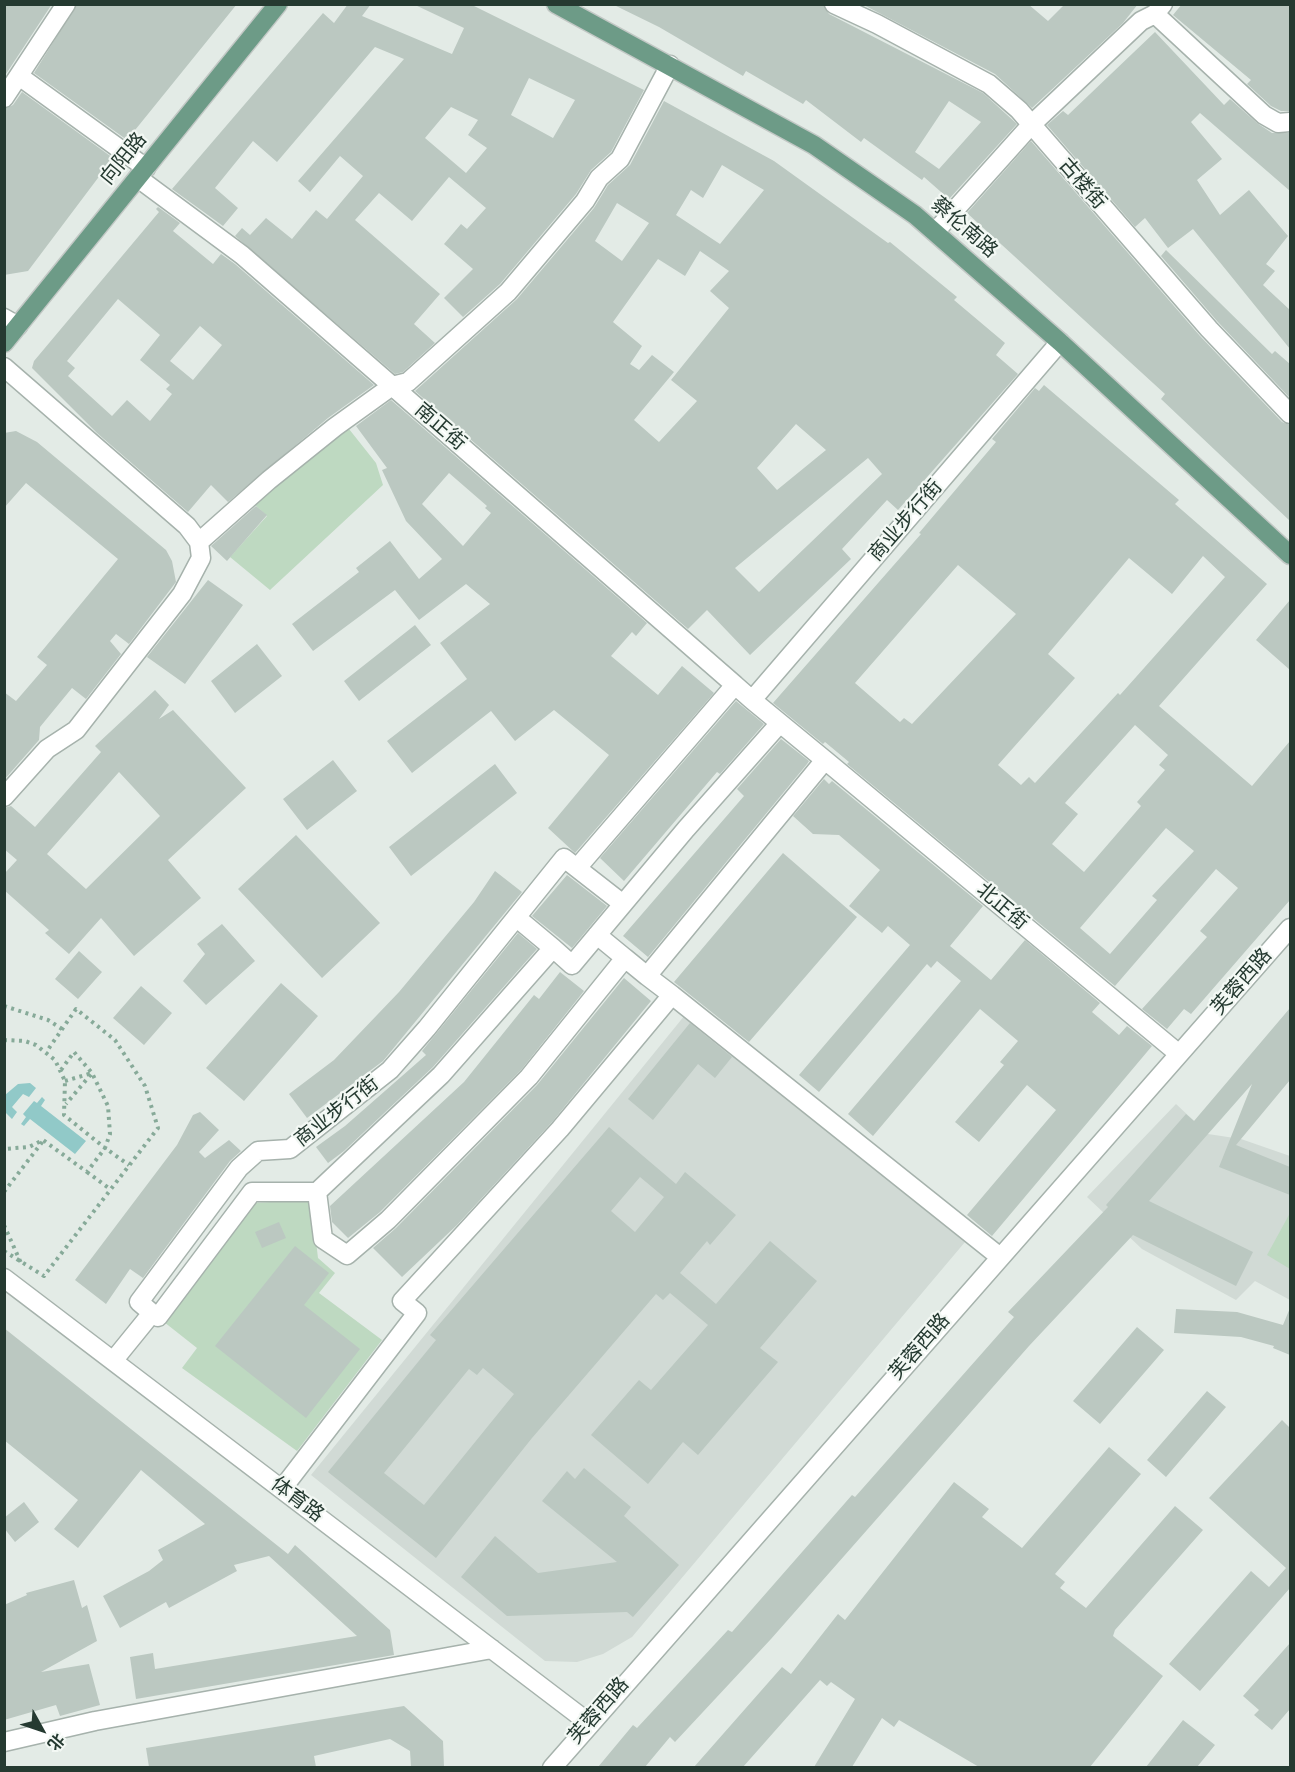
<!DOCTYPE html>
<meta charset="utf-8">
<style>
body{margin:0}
#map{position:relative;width:1295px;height:1772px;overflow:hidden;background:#e3ebe6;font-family:"Space Grotesk","Noto Sans SC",sans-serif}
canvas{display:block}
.frame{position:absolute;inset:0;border:6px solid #253a31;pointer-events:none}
.north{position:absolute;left:12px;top:1700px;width:60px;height:60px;-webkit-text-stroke:4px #f3f8f4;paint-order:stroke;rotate:130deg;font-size:16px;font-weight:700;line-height:24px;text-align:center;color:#253a31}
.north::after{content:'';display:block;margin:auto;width:21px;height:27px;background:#253a31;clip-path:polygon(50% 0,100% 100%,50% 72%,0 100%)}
</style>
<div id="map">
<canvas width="1295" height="1772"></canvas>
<div class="frame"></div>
<div class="north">北</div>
</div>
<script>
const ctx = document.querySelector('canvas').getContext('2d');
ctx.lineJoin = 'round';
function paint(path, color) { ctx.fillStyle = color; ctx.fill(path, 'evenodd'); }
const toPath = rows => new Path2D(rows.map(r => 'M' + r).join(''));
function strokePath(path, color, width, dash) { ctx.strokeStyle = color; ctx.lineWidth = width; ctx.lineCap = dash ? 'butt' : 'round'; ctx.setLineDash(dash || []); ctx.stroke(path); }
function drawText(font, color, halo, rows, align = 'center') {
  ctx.font = font + ' "Space Grotesk","Noto Sans SC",sans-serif'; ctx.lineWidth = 4.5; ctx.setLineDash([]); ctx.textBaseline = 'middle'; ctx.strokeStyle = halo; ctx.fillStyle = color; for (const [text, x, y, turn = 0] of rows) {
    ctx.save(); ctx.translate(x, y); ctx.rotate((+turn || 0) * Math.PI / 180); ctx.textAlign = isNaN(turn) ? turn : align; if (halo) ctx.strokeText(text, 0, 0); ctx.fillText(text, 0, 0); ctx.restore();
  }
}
const built = toPath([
 [685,1015,965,1242,632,1637,603,1654,577,1662,545,1661,311,1475],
 [1176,1104,1208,1134,1241,1139,1290,1156,1290,1300,1255,1281,1236,1300,1142,1249,1087,1197]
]);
const green = toPath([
 [349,429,376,463,383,485,270,590,230,557,267,516,253,503,311,453],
 [311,1200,318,1258,335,1273,319,1293,382,1340,297,1451,182,1368,197,1348,164,1322,251,1203],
 [1290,1213,1290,1269,1267,1255]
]);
const water = toPath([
 [30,1083,36,1088,29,1097,23,1094,12,1107,17,1112,12,1119,5,1112,5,1095,18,1084],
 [42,1097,45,1100,41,1106,86,1141,75,1154,30,1119,24,1126,21,1124,26,1117,23,1114,34,1101,37,1103]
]);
const building = toPath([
 [4,4,52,4,4,77],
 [77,4,237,4,127,140,34,73],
 [348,4,371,4,362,16,452,54,464,28,413,4,470,4,644,90,611,152,591,170,576,194,500,284,463,317,444,298,473,269,444,244,461,224,467,229,486,208,449,177,412,221,379,193,355,220,440,294,414,324,435,343,403,372,395,374,235,236,242,228,250,235,266,218,292,239,316,210,327,219,363,176,340,156,310,192,298,181,404,59,375,47,277,162,253,141,215,188,238,208,223,226,172,189,323,13,334,23],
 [529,78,575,100,553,138,511,115],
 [451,107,478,120,468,135,487,148,466,173,425,138],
 [612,4,823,4,829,14,983,93,1017,124,949,199,924,177,922,180,864,138,861,142,806,100,803,104,746,71,743,76,659,27],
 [949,101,981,122,939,169,915,152],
 [862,4,1028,4,1048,21,1064,5,1138,4,1123,23,1032,108,995,74],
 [1182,4,1290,4,1290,111,1281,111,1271,106,1247,84,1251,80,1173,15],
 [1155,32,1224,105,1230,99,1257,123,1272,133,1290,133,1290,191,1200,113,1191,122,1222,159,1197,180,1220,215,1249,190,1288,236,1266,264,1275,271,1263,285,1290,310,1290,349,1193,229,1168,248,1145,218,1135,227,1047,125,1063,111,1068,115],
 [22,92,113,158,28,271,4,275,4,109,13,105],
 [664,101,774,161,888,243,890,242,957,297,954,300,1005,343,996,355,1018,374,898,510,887,500,842,549,851,559,750,655,707,610,688,629,415,391,517,299,594,208,608,185,630,165],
 [722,165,764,190,720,244,676,215,691,190,703,198],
 [617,203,649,223,622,261,595,241],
 [700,251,729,271,710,291,729,308,671,380,697,401,659,442,634,420,674,372,652,355,639,370,630,364,642,346,613,322,658,259,685,276],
 [796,424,826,450,777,490,757,468],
 [868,458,882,474,759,592,735,568],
 [1031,141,1200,336,1282,422,1290,425,1290,521,1161,399,1165,394,967,213],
 [158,207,180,223,173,231,213,264,221,254,235,264,374,385,328,418,228,502,211,485,188,512,97,433,32,368,34,361,159,212,156,209],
 [118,299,160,335,140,360,170,385,166,389,172,394,150,421,127,400,112,416,68,376,75,368,67,361],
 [200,326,222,345,193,380,170,361],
 [1166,250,1272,354,1275,351,1290,364,1290,398,1217,321,1161,256],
 [1044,385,1179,500,1175,504,1267,584,1159,706,1252,786,1290,741,1290,900,1191,1014,1184,1009,1167,1029,1142,1009,1207,937,1200,931,1238,888,1216,869,1115,986,847,764,849,762,825,742,823,744,773,703,921,534,919,533,996,442,992,439,1035,388,1039,391],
 [1203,556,1225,577,1120,695,1118,693,1035,783,1029,777,1021,785,998,765,1075,678,1048,654,1129,558,1172,594],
 [958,565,1016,614,912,724,904,718,900,722,855,683],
 [1135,725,1168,755,1159,765,1165,770,1137,802,1141,806,1084,872,1052,844,1078,814,1065,803],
 [1166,828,1194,851,1152,896,1157,900,1110,954,1080,928],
 [391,400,647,623,636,636,632,632,611,656,658,695,682,666,714,693,575,853,548,828,609,755,554,710,515,741,491,711,412,773,387,741,467,679,440,643,490,604,466,584,419,620,395,590,313,651,292,624,359,572,356,568,390,541,419,579,442,559,406,521,382,470,387,468,356,426],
 [449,473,487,506,485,508,491,513,463,546,422,504],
 [16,431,37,442,166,550,172,561,176,582,129,644,116,634,110,641,121,654,86,699,72,688,40,727,39,740,4,780,4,692,16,701,47,665,37,657,118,559,26,483,4,508,4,433],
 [256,506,267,515,227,561,211,546],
 [208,580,243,605,185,684,147,657],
 [1290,600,1290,670,1256,640],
 [415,625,431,645,359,701,344,681],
 [257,644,282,676,235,713,211,681],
 [155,690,169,705,159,719,173,710,246,788,168,860,201,898,134,956,101,918,69,954,45,933,49,930,4,890,4,874,17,860,4,849,4,808,11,806,35,827,101,752,95,746],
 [119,772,160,816,86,889,47,854],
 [736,701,764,724,720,774,717,772,624,881,600,858],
 [781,739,809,761,807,764,648,957,623,936,744,796,737,789],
 [333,760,357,791,307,830,283,799],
 [495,764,517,793,411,876,389,847],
 [824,779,829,784,832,781,983,906,950,946,991,980,1025,940,1100,1003,1092,1012,1119,1035,1127,1026,1152,1046,992,1236,967,1215,1056,1110,1027,1085,979,1142,955,1122,1004,1065,1000,1062,1018,1041,980,1009,873,1136,848,1114,961,981,937,961,931,968,927,964,819,1092,799,1075,910,945,888,926,882,933,849,906,880,870,839,835,813,834,793,816],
 [296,835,380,923,322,978,238,889],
 [783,853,857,917,749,1042,674,982],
 [495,871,522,892,383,1061,307,1118,289,1094,334,1060,399,992,474,902],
 [567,875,607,906,572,948,532,916],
 [222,924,255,961,206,1005,183,981,205,954,197,944],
 [518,933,537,949,433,1067,344,1151,328,1163,316,1147,345,1126,426,1055,422,1051],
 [79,951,102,972,78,999,55,979],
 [560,972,584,991,521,1070,380,1212,348,1238,332,1222,330,1206,464,1082,534,995,539,999],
 [624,978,651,1001,552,1122,457,1225,402,1277,373,1248,396,1228,537,1085],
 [281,983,318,1016,244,1101,206,1068],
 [141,986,172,1013,144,1045,113,1018],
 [1290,1008,1290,1080,1236,1145,1290,1167,1290,1195,1219,1167,1252,1084,1149,1201,1253,1252,1236,1286,1133,1235,1029,1346,771,1639,675,1742,670,1737,645,1767,598,1767,633,1725,637,1728,728,1630,732,1632,852,1495,855,1497,1014,1317,1008,1312,1108,1207,1106,1205,1186,1114,1194,1121],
 [690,1023,732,1057,715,1078,698,1064,653,1120,628,1099],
 [200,1112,219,1130,199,1152,205,1158,229,1140,241,1151,230,1161,143,1278,130,1269,106,1304,75,1280,177,1145,193,1115],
 [609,1127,676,1184,685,1172,736,1215,710,1245,707,1241,680,1273,716,1304,770,1241,817,1281,760,1348,778,1362,698,1455,683,1442,648,1484,591,1435,639,1380,651,1390,708,1325,670,1293,663,1300,656,1294,532,1438,436,1558,328,1472,436,1340,430,1335],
 [640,1177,664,1197,635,1232,611,1211],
 [483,1368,514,1394,424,1505,384,1473,469,1369,477,1375],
 [279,1222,286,1238,262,1248,255,1232],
 [295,1246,329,1273,304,1305,360,1349,306,1418,215,1346],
 [1290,1308,1290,1355,1273,1348,1274,1346,1241,1337,1174,1333,1176,1309,1237,1312,1283,1325],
 [1137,1327,1164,1350,1100,1424,1073,1401],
 [4,1328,288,1554,295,1545,390,1630,394,1655,136,1699,130,1657,153,1653,155,1669,357,1636,269,1556,234,1565,237,1571,169,1608,166,1602,120,1628,103,1596,149,1571,163,1560,158,1550,205,1524,141,1470,78,1548,54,1529,78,1500,4,1440],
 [1207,1391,1226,1407,1166,1477,1147,1460],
 [1282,1420,1290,1428,1290,1588,1200,1691,1169,1664,1251,1571,1269,1587,1286,1568,1209,1498],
 [1109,1447,1141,1474,1055,1574,1065,1582,1060,1588,1086,1608,1175,1506,1203,1530,1115,1630,1113,1636,1163,1676,1090,1767,979,1767,899,1720,894,1727,882,1718,852,1767,814,1767,855,1699,831,1682,827,1686,820,1680,743,1767,694,1767,782,1667,791,1674,838,1614,845,1620,954,1482,989,1509,982,1517,1022,1548],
 [584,1468,631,1507,624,1516,679,1565,633,1617,627,1612,507,1616,461,1577,495,1536,538,1573,617,1562,542,1501,567,1471,575,1479],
 [24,1502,39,1522,15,1542,4,1528,4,1518],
 [74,1580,82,1608,87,1605,97,1641,41,1672,89,1664,100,1705,60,1716,56,1705,4,1720,4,1605,27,1595,26,1593],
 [1290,1643,1290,1709,1272,1730,1254,1715,1259,1710,1243,1696],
 [404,1706,443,1741,444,1767,411,1767,410,1751,390,1739,314,1756,316,1767,149,1767,146,1748],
 [1183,1720,1215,1745,1197,1767,1146,1767]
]);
const path = toPath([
 [4,1006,48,1020,62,1029],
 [4,1040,25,1041,36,1045,55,1060,65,1081,64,1115,105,1148,87,1172,43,1140,29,1147,4,1149],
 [61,1070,74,1052,92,1073,108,1106,110,1134,105,1148,129,1165],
 [65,1081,92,1073,66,1104],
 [87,1172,110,1189],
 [4,1192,43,1141],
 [4,1225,21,1263],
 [4,1251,44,1276,158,1128,145,1086,115,1040,76,1009,47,1051]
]);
const minor = toPath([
 [834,4,877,24,989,84,1019,110,1209,329,1290,414],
 [1155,14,1264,115,1278,123,1290,122],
 [19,76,146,168],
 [4,98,66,4],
 [138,178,242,255,735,685],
 [935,232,1031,125,1141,21,1155,14,1163,4],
 [4,318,18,326],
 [4,367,187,526,199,542,201,558,182,594,76,730,47,749,4,797],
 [199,542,269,480,335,427,392,386,408,382,508,292,585,201,599,178,620,159,670,65],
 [825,760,1179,1054],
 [577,868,735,685,752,700,1060,342],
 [517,918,553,948],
 [597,935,625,958],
 [672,995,1000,1257],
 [317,1192,323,1239,347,1255,388,1220,529,1077,625,958,647,976,825,760,752,700],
 [4,1278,589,1723],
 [152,1313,139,1302,239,1168,258,1151,290,1149,390,1070,427,1028,564,858,623,904],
 [113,1361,152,1313,158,1317,252,1192,317,1192,441,1075,553,948,572,965,686,829,780,723],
 [282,1489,417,1313,402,1301,560,1129,672,995,647,976],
 [4,1742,95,1721,492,1649],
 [552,1768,1290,928]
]);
const major = toPath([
 [556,4,814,145,915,215,1060,342,1290,555],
 [4,343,278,4]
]);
const streetNames = [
 ["向阳路",124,159,-51],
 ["古楼街",1082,184,49],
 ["蔡伦南路",964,228,41],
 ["南正街",440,427,41],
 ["商业步行街",906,521,-49],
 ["北正街",1002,907,40],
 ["芙蓉西路",1242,982,-49],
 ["商业步行街",337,1112,-38],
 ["芙蓉西路",920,1347,-49],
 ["体育路",297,1500,37],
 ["芙蓉西路",599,1711,-49]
];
paint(built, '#d1dad5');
paint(green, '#bed9c1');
paint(water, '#91c9c8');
paint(building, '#bbc8c1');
strokePath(minor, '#a6b2ac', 21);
strokePath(major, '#c2c8c5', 21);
strokePath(path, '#87aa99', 4, [3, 4.5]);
strokePath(minor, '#fff', 18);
strokePath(major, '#6d9b87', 18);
drawText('20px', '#253a31', '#f3f8f4', streetNames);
</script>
